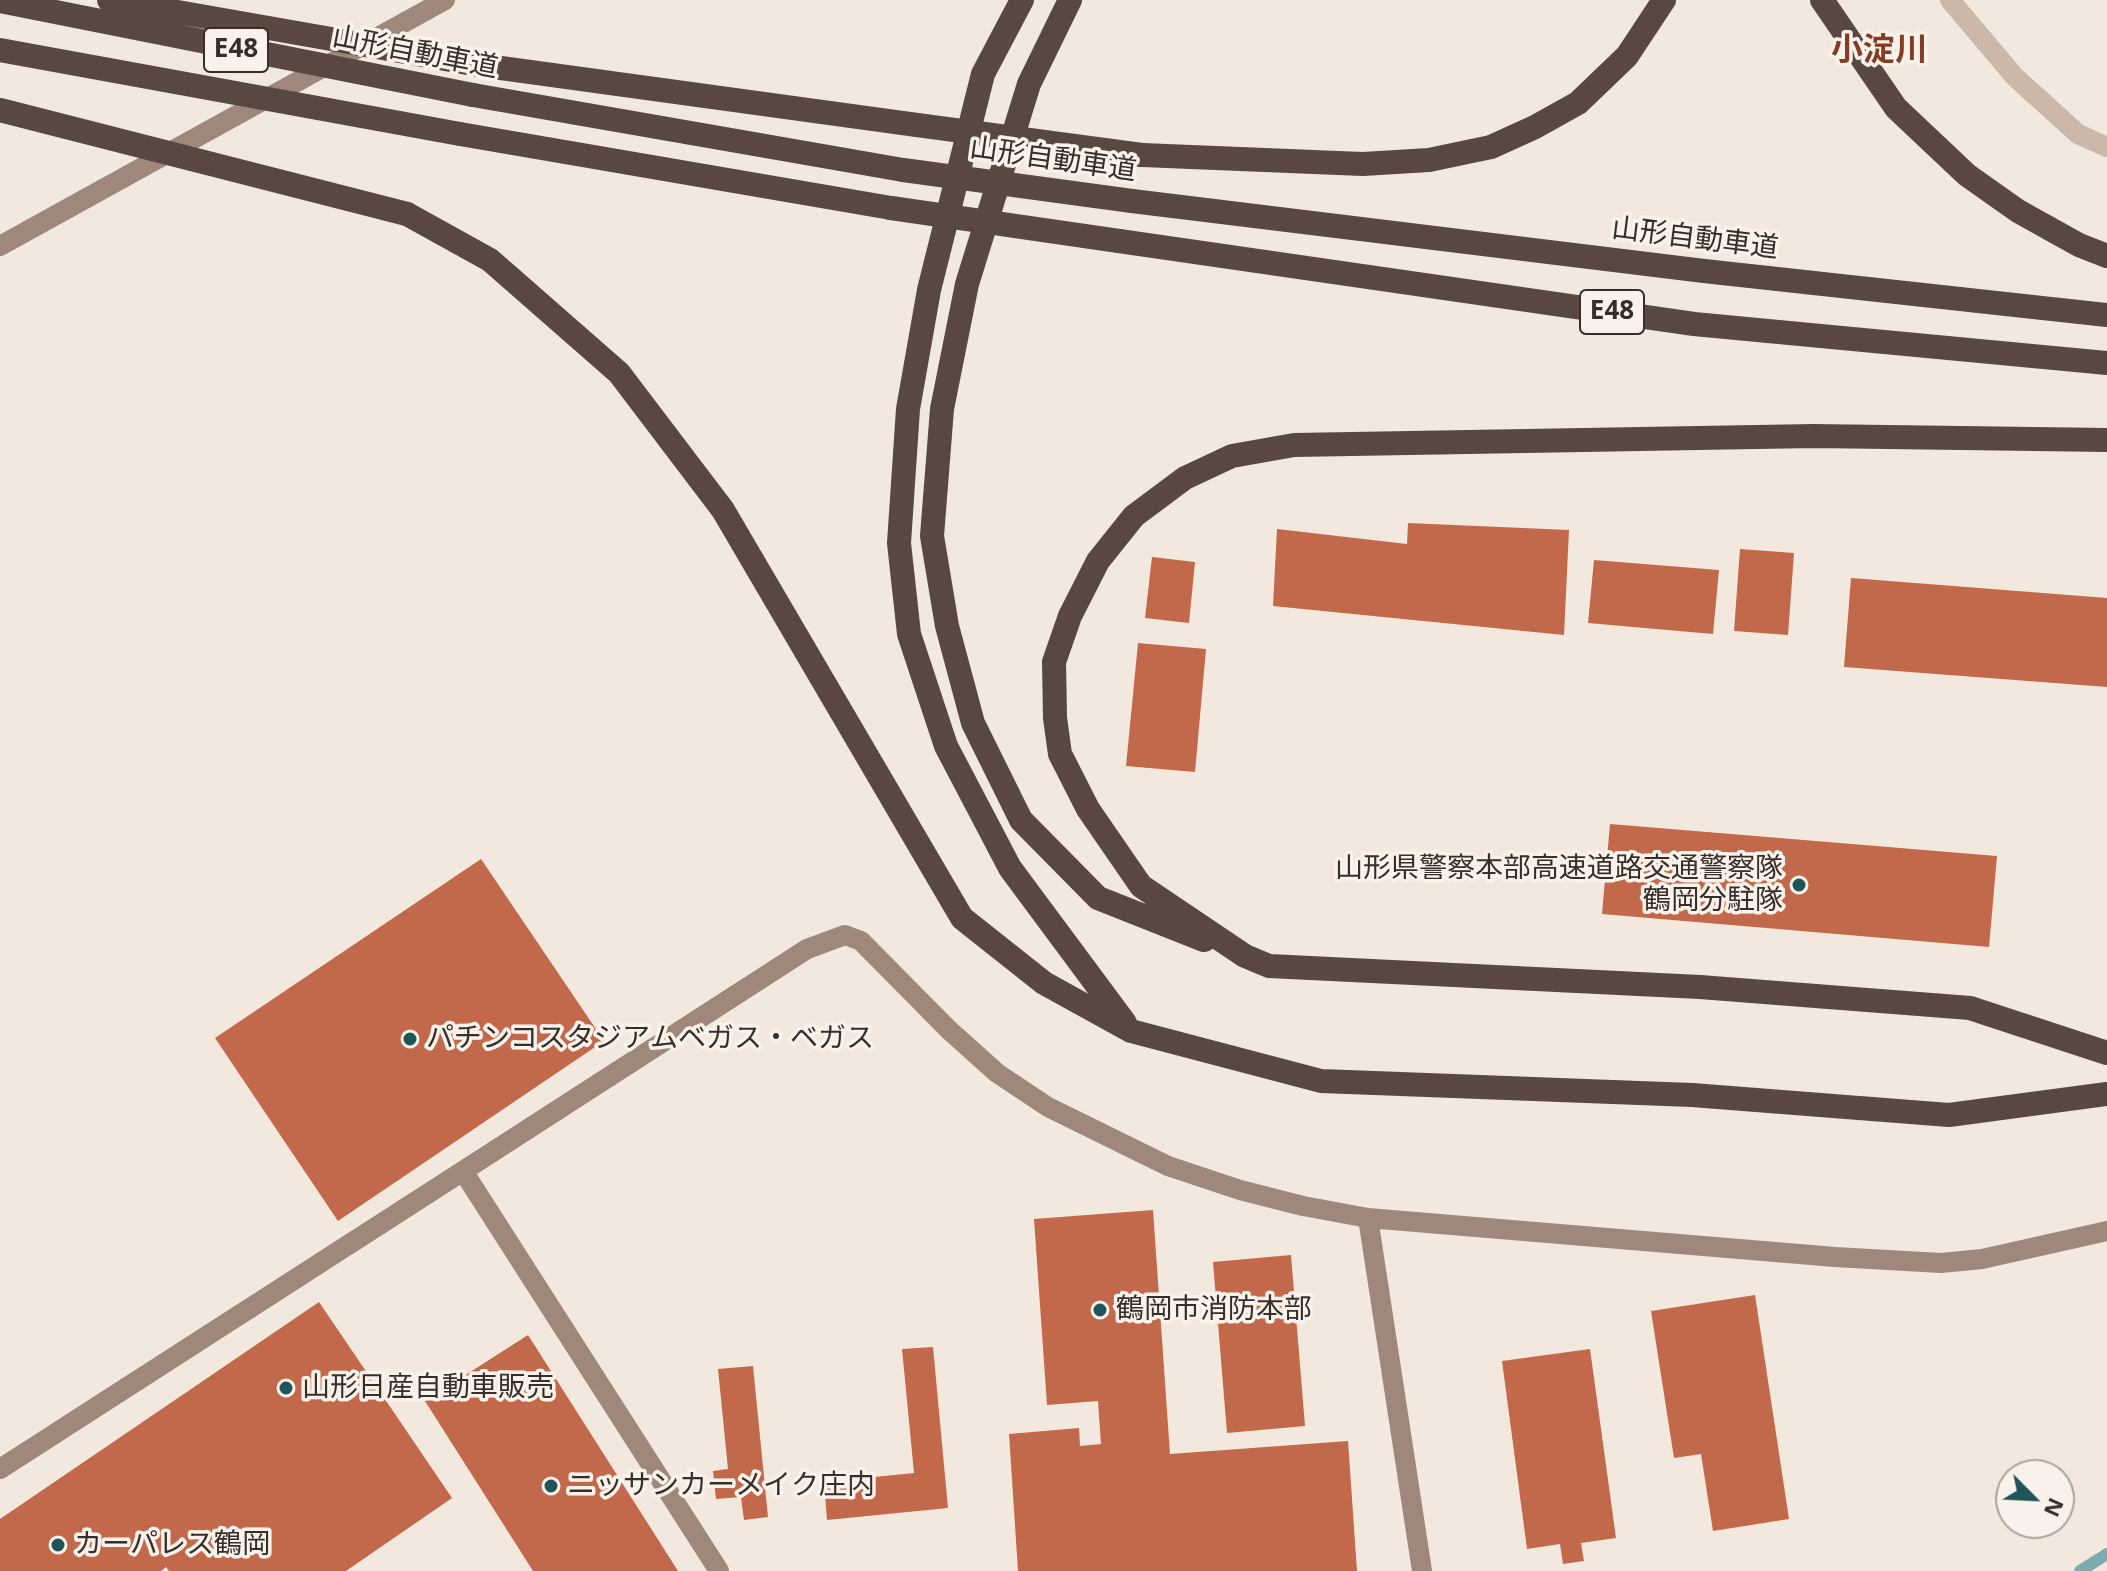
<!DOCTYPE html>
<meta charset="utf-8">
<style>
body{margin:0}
#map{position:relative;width:2107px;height:1571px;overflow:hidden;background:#f2e8de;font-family:"Noto Sans",sans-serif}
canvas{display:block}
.north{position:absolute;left:1995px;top:1459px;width:80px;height:80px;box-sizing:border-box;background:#f9f2ea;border:2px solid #aba49d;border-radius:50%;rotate:114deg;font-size:22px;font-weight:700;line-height:32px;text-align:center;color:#372e29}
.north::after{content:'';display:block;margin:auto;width:28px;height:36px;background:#1f5458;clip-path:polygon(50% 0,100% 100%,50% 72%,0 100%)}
</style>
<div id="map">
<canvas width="2107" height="1571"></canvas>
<div class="north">N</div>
</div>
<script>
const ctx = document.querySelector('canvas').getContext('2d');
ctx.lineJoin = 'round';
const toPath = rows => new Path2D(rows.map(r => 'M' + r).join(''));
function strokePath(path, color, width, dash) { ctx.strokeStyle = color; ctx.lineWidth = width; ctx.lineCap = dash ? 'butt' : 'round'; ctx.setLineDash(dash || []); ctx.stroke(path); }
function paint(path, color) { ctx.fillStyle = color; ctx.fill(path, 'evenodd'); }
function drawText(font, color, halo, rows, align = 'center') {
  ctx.font = font + ' "Noto Sans","Noto Sans JP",sans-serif'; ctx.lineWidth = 7; ctx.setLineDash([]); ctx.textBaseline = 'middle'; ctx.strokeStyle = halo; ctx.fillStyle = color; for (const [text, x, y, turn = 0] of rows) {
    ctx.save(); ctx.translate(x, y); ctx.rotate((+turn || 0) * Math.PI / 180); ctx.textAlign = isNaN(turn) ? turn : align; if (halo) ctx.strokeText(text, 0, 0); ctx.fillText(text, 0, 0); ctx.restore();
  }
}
const stream = toPath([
 [2080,1571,2107,1554]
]);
const building = toPath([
 [1408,523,1569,530,1564,635,1273,606,1277,529,1407,544],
 [1740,549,1794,553,1788,635,1734,631],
 [1152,557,1195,562,1189,623,1145,618],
 [1594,560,1719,570,1713,634,1588,623],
 [1851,578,2107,598,2107,687,1844,667],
 [1138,643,1206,649,1195,772,1126,766],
 [1610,824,1997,856,1989,947,1602,914],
 [481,859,604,1041,338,1221,215,1038],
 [1153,1210,1170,1454,1348,1441,1357,1571,1018,1571,1009,1434,1079,1428,1080,1446,1101,1444,1098,1401,1047,1405,1034,1219],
 [1291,1255,1305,1426,1227,1433,1213,1262],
 [1755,1295,1789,1519,1713,1531,1701,1454,1674,1458,1651,1311],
 [319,1302,452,1498,346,1571,169,1571,166,1567,161,1571,0,1571,0,1519],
 [528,1335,678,1571,533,1571,425,1401],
 [933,1347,948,1508,827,1520,824,1482,914,1473,902,1349],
 [1590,1349,1616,1538,1581,1543,1584,1561,1563,1564,1560,1544,1527,1549,1502,1361],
 [753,1366,768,1517,744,1520,741,1497,716,1499,713,1471,728,1469,718,1369]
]);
const street = toPath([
 [1950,0,2015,77,2078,134,2107,147]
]);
const secondary = toPath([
 [0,246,445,0],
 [0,1469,463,1171],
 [719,1571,463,1171,807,949,845,935,861,941,949,1030,997,1073,1048,1107,1168,1166,1240,1190,1303,1206,1368,1218],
 [1422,1571,1368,1218,1835,1257,1941,1263,1982,1259,2107,1231]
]);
const highway = toPath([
 [1022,0,983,74,929,290,908,409,899,543,909,634,946,746,1010,868,1125,1023],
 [1070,0,1029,84,967,284,942,409,932,536,947,626,973,723,1021,820,1098,898,1204,940],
 [1822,0,1896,108,1967,175,2018,211,2079,245,2107,256],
 [479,65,917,125],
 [473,95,903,170],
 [460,134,891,208],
 [1142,155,1363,164,1429,160,1491,147,1535,127,1578,103,1627,56,1664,0],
 [1132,201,1704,271,2107,315],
 [407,214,490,260,619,373,723,510,962,918,1044,983,1131,1031,1321,1081,1692,1095,1949,1115,2107,1094],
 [1119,241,1694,324,2107,363],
 [2107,440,1814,436,1294,445,1232,456,1185,478,1134,516,1098,561,1070,616,1054,662,1055,718,1060,754,1088,809,1141,886,1245,956,1269,966,1700,987,1970,1008,2107,1053]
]);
const highwayBridge = toPath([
 [109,0,479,65],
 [0,1,473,95],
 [0,50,460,134],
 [0,110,407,214],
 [917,125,1142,155],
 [903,170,1132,201],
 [891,208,1119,241]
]);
const markers = [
 [1799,885,8,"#1f5458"],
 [410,1039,8,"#1f5458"],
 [1100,1310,8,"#1f5458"],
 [286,1388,8,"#1f5458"],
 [551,1486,8,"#1f5458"],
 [58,1545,8,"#1f5458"]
];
const shields = [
 [236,50,64],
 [1612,312,64]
];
const shieldNames = [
 ["E48",236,50],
 ["E48",1612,312]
];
const streetNames = [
 ["山形自動車道",415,53,11],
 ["山形自動車道",1053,160,8],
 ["山形自動車道",1695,239,7]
];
const poiNames = [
 ["山形県警察本部高速道路交通警察隊",1783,869,"right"],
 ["鶴岡分駐隊",1783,901,"right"],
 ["パチンコスタジアムベガス・ベガス",426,1039],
 ["鶴岡市消防本部",1116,1310],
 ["山形日産自動車販売",302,1388],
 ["ニッサンカーメイク庄内",567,1486],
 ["カーパレス鶴岡",74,1545]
];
const quarterNames = [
 ["小淀川",1879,51]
];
strokePath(stream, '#7dacae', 12);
paint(building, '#c3694b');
strokePath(street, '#cab9aa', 20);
strokePath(secondary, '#9d887b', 20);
strokePath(highway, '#584840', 24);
strokePath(highwayBridge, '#584840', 24);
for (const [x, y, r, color] of markers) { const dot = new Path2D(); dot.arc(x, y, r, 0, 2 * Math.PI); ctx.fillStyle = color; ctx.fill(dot); strokePath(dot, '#f9f2ea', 3); }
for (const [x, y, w] of shields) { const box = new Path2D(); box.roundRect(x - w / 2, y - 22, w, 44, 6); ctx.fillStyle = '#f9f2ea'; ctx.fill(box); strokePath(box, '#372e29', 2); }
drawText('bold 26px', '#372e29', null, shieldNames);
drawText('28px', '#372e29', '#f9f2ea', streetNames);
drawText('28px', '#372e29', '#f9f2ea', poiNames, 'left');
drawText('bold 32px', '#843c24', '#f9f2ea', quarterNames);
</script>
